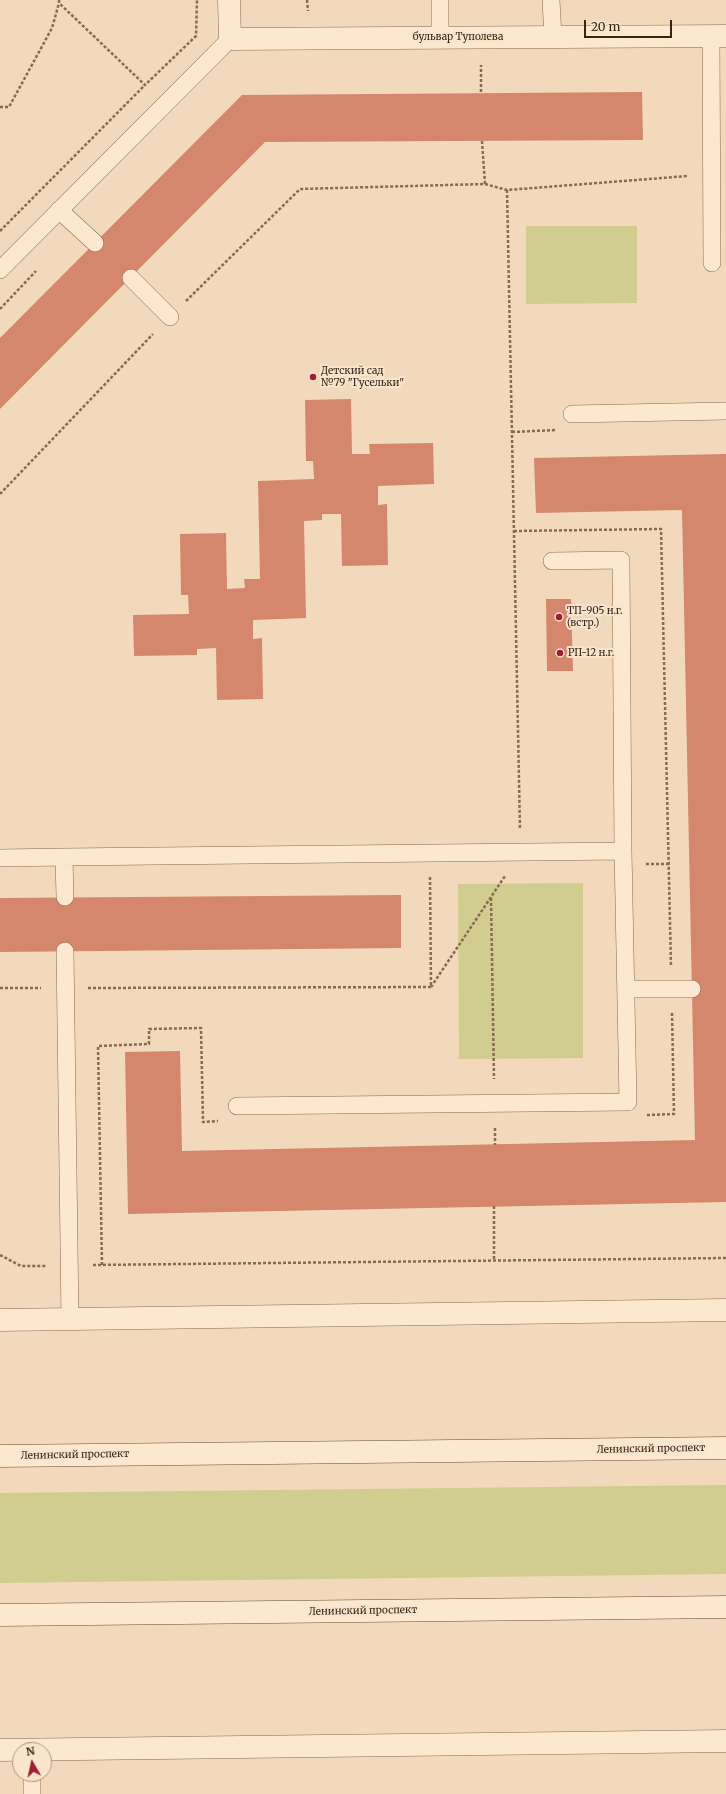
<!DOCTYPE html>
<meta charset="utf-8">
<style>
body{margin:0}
#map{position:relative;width:726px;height:1794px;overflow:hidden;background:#f2d9bb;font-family:Merriweather,serif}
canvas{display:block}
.north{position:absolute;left:12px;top:1742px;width:40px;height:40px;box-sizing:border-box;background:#f9e4cc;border:1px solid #ac9785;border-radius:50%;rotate:351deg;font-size:11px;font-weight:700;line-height:16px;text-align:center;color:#39241a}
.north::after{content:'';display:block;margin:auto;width:14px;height:18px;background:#a01d34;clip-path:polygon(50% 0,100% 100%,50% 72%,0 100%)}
.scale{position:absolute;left:584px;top:20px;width:88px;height:18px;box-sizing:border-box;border:2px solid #39241a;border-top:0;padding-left:5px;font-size:12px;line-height:14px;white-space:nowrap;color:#39241a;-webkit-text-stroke:3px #f9e4cc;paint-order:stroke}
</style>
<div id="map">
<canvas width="726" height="1794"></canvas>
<div class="north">N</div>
<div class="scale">20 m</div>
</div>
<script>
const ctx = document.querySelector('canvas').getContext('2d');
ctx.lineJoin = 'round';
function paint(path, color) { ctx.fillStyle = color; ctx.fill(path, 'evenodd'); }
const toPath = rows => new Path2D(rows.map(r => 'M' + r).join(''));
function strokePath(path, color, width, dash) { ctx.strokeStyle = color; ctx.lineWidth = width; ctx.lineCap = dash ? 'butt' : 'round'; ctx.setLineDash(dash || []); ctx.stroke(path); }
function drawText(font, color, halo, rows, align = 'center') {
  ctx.font = font + ' Merriweather,serif'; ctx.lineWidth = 4; ctx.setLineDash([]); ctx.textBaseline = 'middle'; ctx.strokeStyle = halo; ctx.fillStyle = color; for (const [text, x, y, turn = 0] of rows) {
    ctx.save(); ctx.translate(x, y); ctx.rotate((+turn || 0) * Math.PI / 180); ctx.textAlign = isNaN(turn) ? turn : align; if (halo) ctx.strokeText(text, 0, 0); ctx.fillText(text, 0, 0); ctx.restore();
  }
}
const green = toPath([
 [526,226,637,226,637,303,526,304],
 [583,883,583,1058,459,1059,458,884],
 [726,1485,726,1574,0,1583,0,1493]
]);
const building = toPath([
 [642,92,643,140,265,142,0,409,0,338,242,95],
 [351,399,352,454,370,454,369,444,433,443,434,484,378,486,378,505,387,504,388,565,342,566,341,514,322,514,322,520,304,521,306,618,253,620,253,639,262,638,263,699,217,700,216,648,197,649,197,655,134,656,133,615,189,614,188,595,181,595,180,534,226,533,227,589,245,588,244,579,260,579,258,481,314,479,313,461,306,461,305,400],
 [726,454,726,1202,128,1214,125,1052,180,1051,182,1151,695,1140,682,510,536,513,534,458],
 [546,599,571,599,573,671,547,671],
 [401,895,401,948,0,952,0,898]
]);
const path = toPath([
 [59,0,59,3,145,85,196,36,197,0],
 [307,0,308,11],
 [481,92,481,65],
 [0,107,9,107,52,28,59,3],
 [482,141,485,184],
 [507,190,520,829],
 [0,231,145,85],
 [186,301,300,189,485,184,507,190,688,176],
 [0,309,36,271],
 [512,432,556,430],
 [0,494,153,334],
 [514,531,661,529,671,966],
 [646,864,669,864],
 [491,898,494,1079],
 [431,987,505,876],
 [0,988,41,988],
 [88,988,431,987,430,876],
 [647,1115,674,1114,672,1013],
 [495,1128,495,1145],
 [494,1206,494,1261],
 [0,1255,21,1266,46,1266],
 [93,1265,726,1258],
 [102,1265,98,1046,149,1044,149,1029,201,1028,203,1122,218,1121]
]);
const service = toPath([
 [551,0,553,37],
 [711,36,712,263],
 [440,37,440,0],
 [59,210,95,243],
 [0,270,230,39],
 [131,278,170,317],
 [572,414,726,411],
 [552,561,621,560,623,851],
 [64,857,623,851,628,1102,237,1106],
 [0,858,64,857,65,897],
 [65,951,70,1319],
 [626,989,692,989],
 [32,1774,32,1794]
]);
const minor = toPath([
 [229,0,230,39,726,36],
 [0,1320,726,1310],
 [0,1750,726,1741]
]);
const secondary = toPath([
 [0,1456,726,1448],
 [0,1615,726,1607]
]);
const markers = [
 [313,377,4,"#a01d34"],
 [559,617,4,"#a01d34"],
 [560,653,4,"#a01d34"]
];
const streetNames = [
 ["бульвар Туполева",458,37],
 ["Ленинский проспект",651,1449,-1],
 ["Ленинский проспект",75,1455,-1],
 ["Ленинский проспект",363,1611,-1]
];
const poiNames = [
 ["Детский сад",321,371],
 ["№79 \"Гусельки\"",321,383],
 ["ТП-905 н.г.",567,611],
 ["(встр.)",567,623],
 ["РП-12 н.г.",568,653]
];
paint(green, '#d1cd8f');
paint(building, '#d4876d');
strokePath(service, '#8b6853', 18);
strokePath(minor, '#8b6853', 23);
strokePath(secondary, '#6d4937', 23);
strokePath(path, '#8b6853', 2.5, [3, 2]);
strokePath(service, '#fce7cf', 17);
strokePath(minor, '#fce7cf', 22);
strokePath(secondary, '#fce7cf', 22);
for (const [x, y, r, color] of markers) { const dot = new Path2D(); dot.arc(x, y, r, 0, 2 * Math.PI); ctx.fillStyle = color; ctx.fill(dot); strokePath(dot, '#f9e4cc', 1.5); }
drawText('10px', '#39241a', '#f9e4cc', streetNames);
drawText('10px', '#39241a', '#f9e4cc', poiNames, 'left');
</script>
